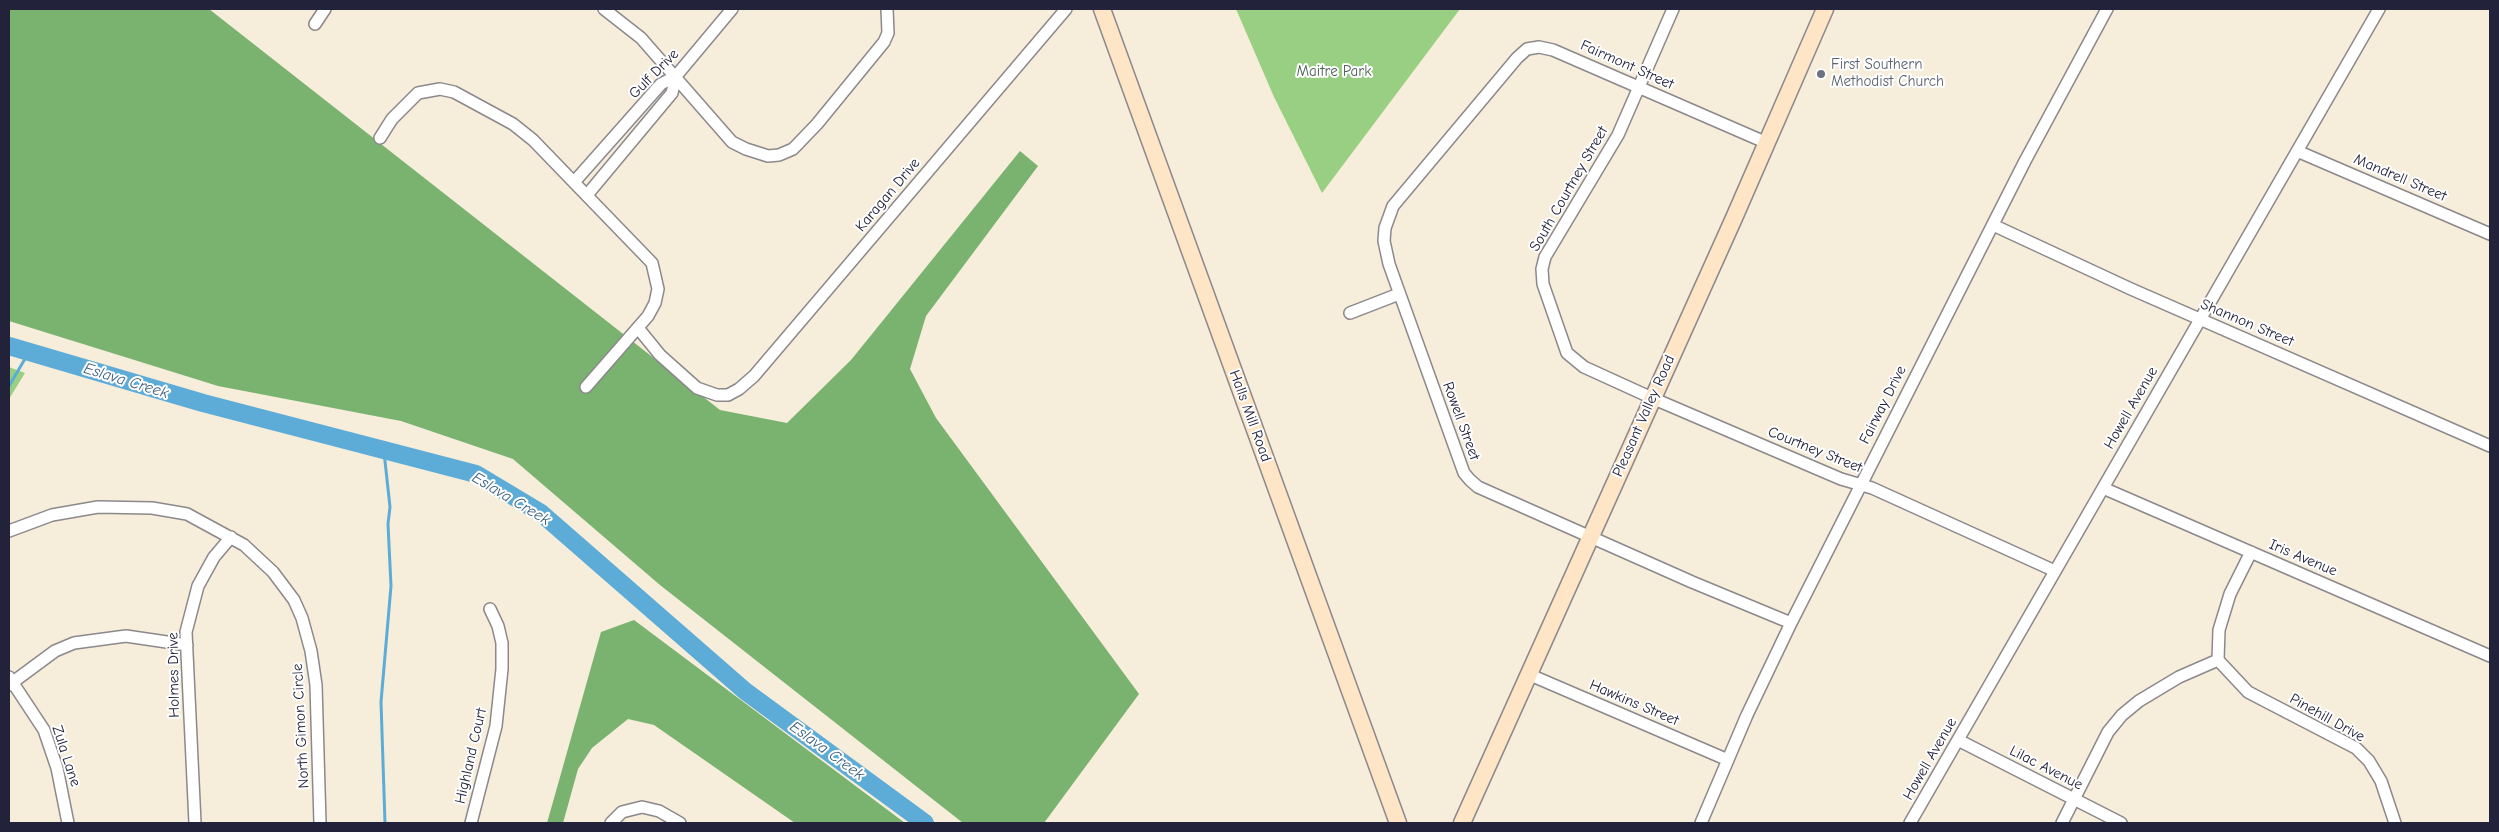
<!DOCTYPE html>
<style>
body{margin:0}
#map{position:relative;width:2499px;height:832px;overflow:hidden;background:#f6eddb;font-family:"Comic Neue",sans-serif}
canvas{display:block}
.frame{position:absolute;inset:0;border:10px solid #22223b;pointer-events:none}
</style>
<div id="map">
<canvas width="2499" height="832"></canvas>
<div class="frame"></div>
</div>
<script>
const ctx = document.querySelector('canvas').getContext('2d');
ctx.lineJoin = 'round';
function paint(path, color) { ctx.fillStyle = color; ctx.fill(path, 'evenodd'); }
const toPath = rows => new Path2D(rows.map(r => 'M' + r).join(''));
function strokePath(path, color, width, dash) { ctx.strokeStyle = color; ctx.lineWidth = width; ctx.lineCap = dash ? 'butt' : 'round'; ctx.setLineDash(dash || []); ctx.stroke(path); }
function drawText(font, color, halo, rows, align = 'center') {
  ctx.font = font + ' "Comic Neue",sans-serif'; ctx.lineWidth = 4; ctx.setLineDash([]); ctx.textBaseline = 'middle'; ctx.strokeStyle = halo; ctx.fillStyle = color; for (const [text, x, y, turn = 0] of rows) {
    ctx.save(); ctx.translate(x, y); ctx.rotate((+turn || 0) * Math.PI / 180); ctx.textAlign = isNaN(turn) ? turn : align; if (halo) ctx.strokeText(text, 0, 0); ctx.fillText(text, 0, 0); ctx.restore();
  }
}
const green = toPath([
 [1236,9,1460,9,1322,193,1274,97],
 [9,367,25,373,9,399]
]);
const forest = toPath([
 [9,9,209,9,720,410,787,423,851,360,1020,151,1038,166,926,316,910,369,936,418,1139,694,1044,823,963,823,660,585,513,459,401,421,218,386,9,321],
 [634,620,905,823,795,823,654,725,628,719,592,748,578,769,563,823,547,823,601,632]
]);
const stream = toPath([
 [9,386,29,352],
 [384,452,390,507,388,524,391,586,381,702,385,823]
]);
const river = toPath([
 [9,346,203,403,476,474,541,513,745,691,925,823]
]);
const street = toPath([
 [604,9,641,38,732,142,746,149,768,156,779,155,793,149,817,124,884,42,888,33,887,9],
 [1673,9,1618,135,1545,257,1542,269,1543,284,1567,353,1584,367,1652,398,1841,479,1872,488,2055,571],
 [315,24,325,9],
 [380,138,392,119,418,93,440,89,454,92,513,124,533,140,652,263,658,289,655,303,648,316,586,387],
 [1767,143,1553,50,1539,47,1527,49,1517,58,1393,206,1385,228,1384,241,1389,264,1464,473,1470,480,1478,487,1692,582,1791,623],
 [2297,151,2490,234],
 [575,181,661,84,676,76,732,9],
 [587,195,672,93,676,76],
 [1993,225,2131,289,2490,446],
 [1350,313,1399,294],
 [638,328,660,355,697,388,717,395,728,395,739,389,754,376,1066,9],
 [2103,488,2490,656],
 [9,531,52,515,98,507,152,508,187,514,244,545,273,572,294,600,302,618,311,651,316,685,320,823],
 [2218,660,2248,692,2356,748,2369,761,2381,781,2395,823],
 [1528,674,1728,760],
 [9,677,44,730,57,768,68,823],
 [9,685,55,651,74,643,126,636,187,645],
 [1958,740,2121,823],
 [195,823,186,632,198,586,214,557,231,537],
 [471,823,496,726,502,669,502,643,498,626,490,609],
 [611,823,622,812,642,807,659,811,680,823],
 [1701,823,1747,715,1791,623,2025,161,2107,9],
 [1910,823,2379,9],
 [2062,823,2108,732,2122,715,2139,701,2179,677,2218,660,2219,630,2230,594,2251,552]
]);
const secondary = toPath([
 [1102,9,1398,823],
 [1462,823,1734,218,1825,9]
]);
const markers = [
 [1821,74,5,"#6b7280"]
];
const streetNames = [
 ["Fairmont Street",1627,65,24],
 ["Gulf Drive",654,74,-45],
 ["Mandrell Street",2400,178,23],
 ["South Courtney Street",1569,189,-60],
 ["Karagan Drive",888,195,-50],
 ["Shannon Street",2247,323,23],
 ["Fairway Drive",1883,405,-63],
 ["Howell Avenue",2131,408,-60],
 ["Halls Mill Road",1250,416,70],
 ["Pleasant Valley Road",1644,416,-66],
 ["Rowell Street",1461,421,70],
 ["Courtney Street",1815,450,22],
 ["Iris Avenue",2303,558,23],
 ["Holmes Drive",174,675,-91],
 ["Hawkins Street",1634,703,23],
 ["Pinehill Drive",2327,718,29],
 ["North Gimon Circle",301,726,-93],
 ["Zula Lane",66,756,72],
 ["Highland Court",471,756,-77],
 ["Howell Avenue",1930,759,-60],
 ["Lilac Avenue",2046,768,27]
];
const worshipNames = [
 ["First Southern",1831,65],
 ["Methodist Church",1831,82]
];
const parkNames = [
 ["Maitre Park",1334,72]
];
const waterNames = [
 ["Eslava Creek",126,381,17],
 ["Eslava Creek",511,499,31],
 ["Eslava Creek",827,751,36]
];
paint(green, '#98cf82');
paint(forest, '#7ab270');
strokePath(stream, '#5cacd7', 3);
strokePath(river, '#5cacd7', 18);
strokePath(street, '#8c888b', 14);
strokePath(secondary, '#8c888b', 19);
strokePath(street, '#fff', 11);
strokePath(secondary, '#fde5c5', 16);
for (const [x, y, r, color] of markers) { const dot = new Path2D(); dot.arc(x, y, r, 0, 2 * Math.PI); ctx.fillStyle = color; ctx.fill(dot); strokePath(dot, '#fff', 2); }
drawText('15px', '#22223b', '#fff', streetNames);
drawText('15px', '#5b616d', '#fff', worshipNames, 'left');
drawText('15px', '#4b5f54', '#fff', parkNames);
drawText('italic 16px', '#3c6081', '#fff', waterNames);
</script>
